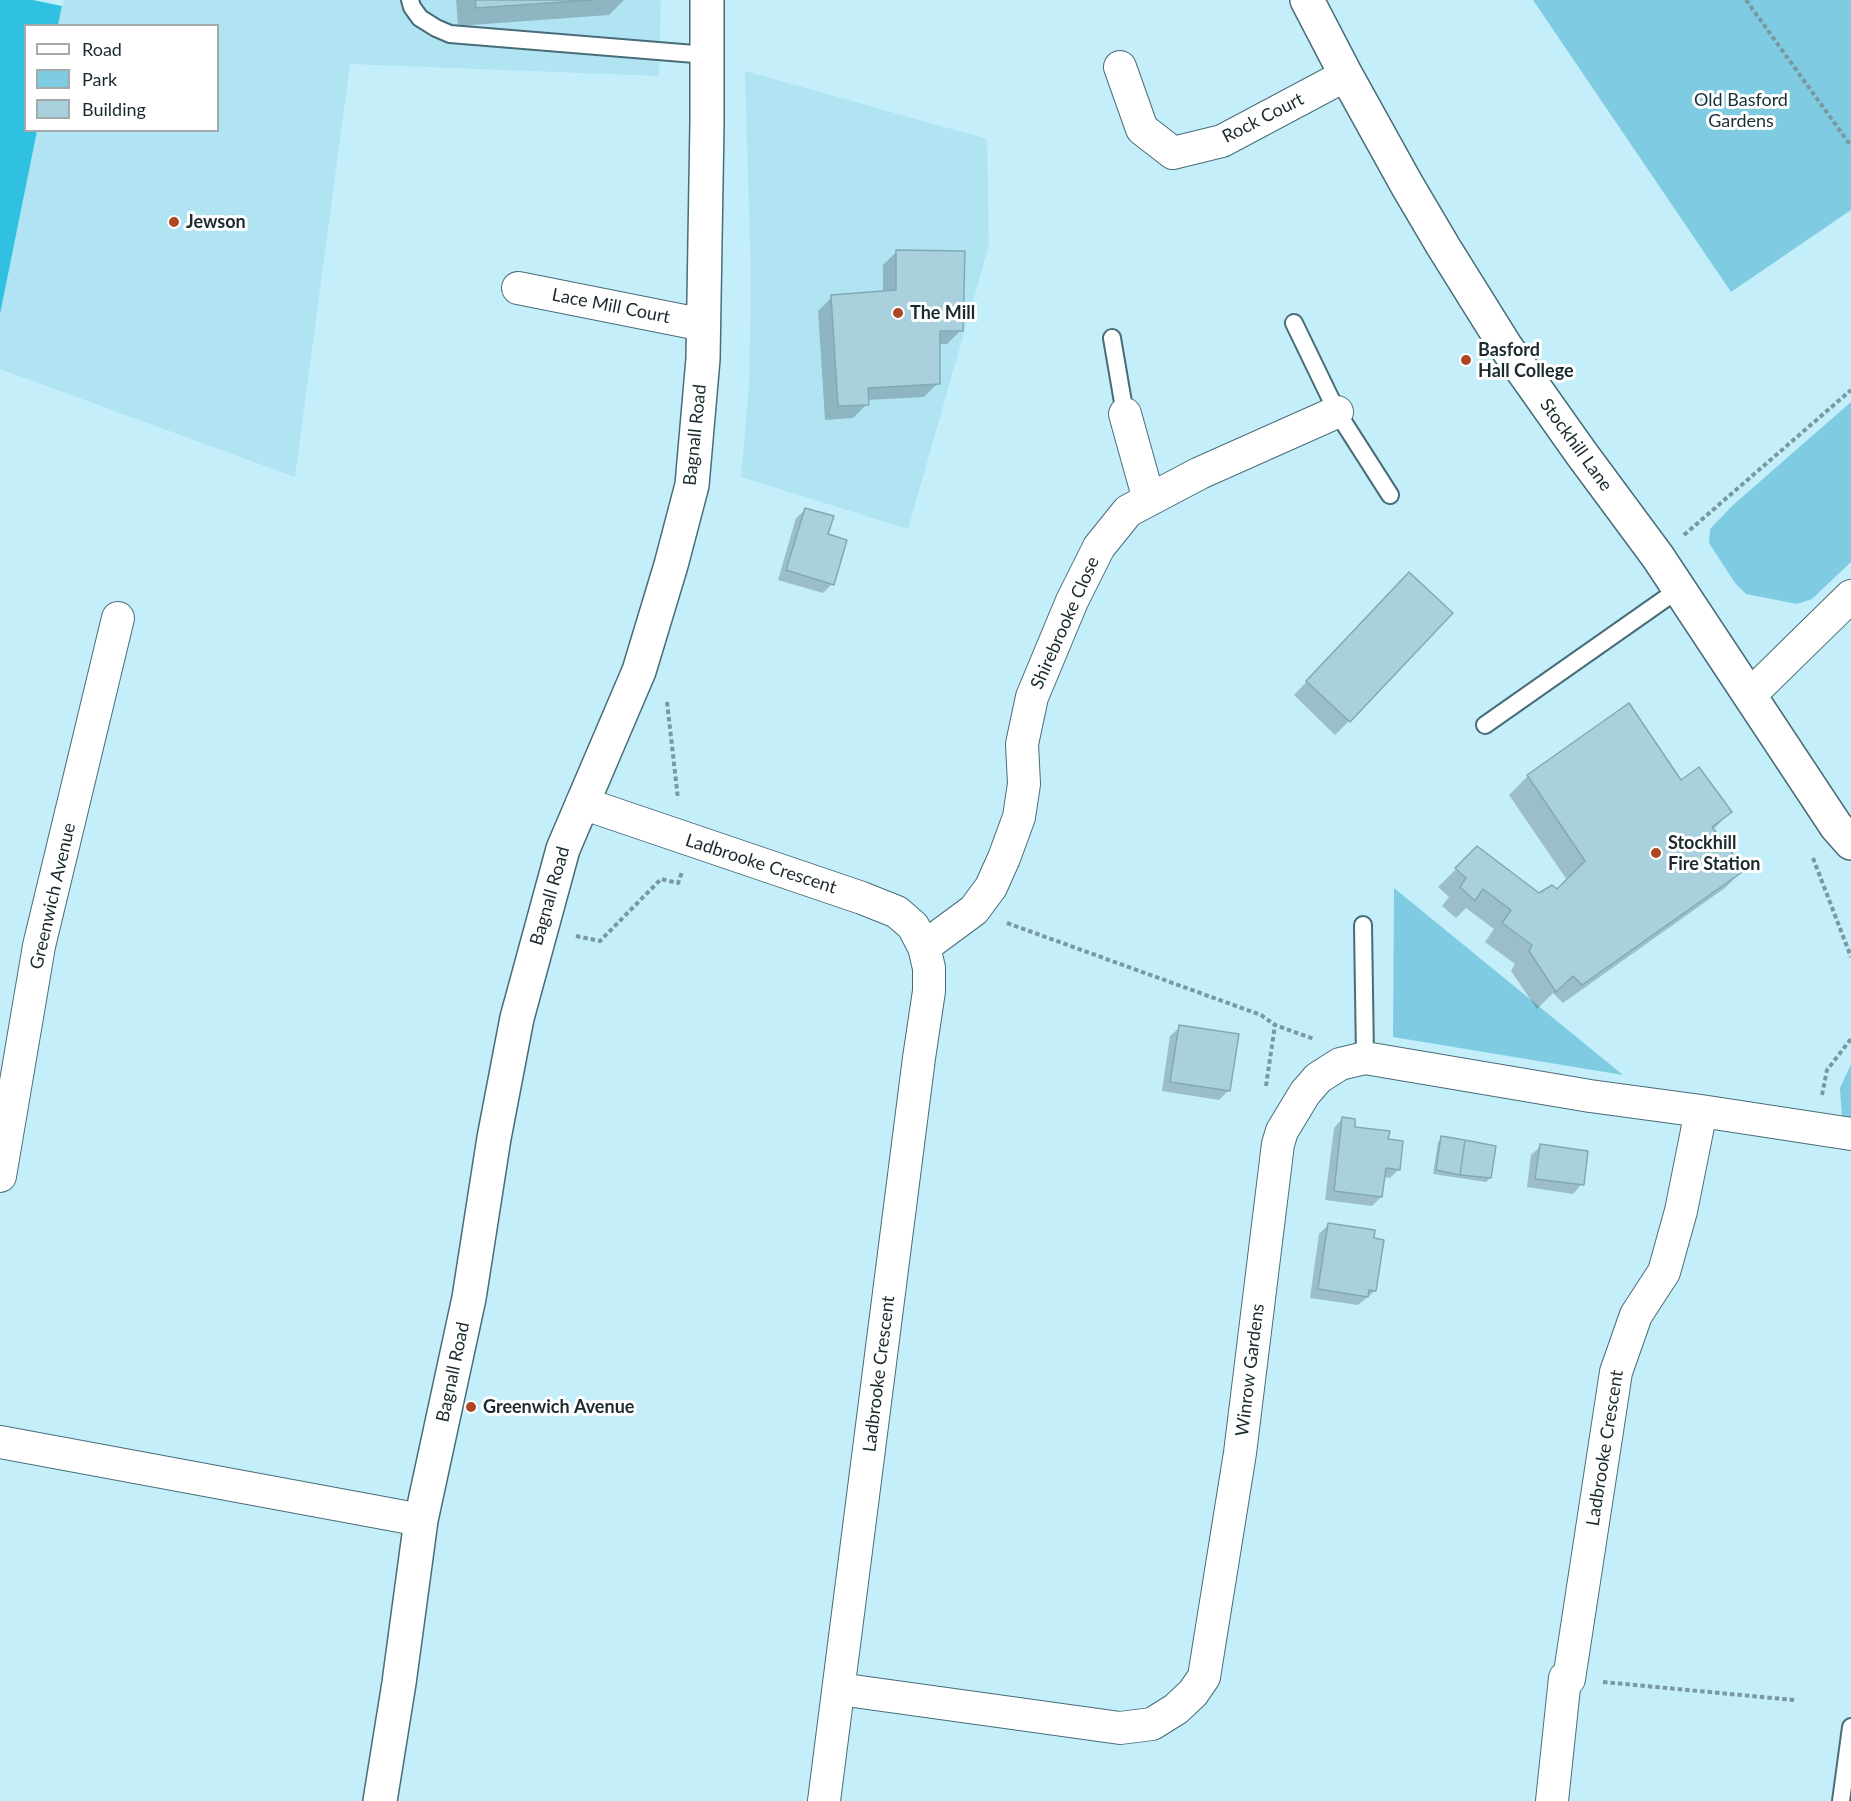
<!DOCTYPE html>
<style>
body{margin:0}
#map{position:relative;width:1851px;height:1801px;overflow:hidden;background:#c4eefa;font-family:Lato,sans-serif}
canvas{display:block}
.legend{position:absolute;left:24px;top:24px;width:195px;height:108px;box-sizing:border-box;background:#fff;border:2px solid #a3aaac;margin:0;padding:8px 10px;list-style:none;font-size:18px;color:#1a2a2f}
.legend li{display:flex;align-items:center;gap:12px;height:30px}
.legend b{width:30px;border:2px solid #a3aaac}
</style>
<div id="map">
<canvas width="1851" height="1801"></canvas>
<ul class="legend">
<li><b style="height:8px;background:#fff"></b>Road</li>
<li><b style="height:16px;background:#7fcce2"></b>Park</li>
<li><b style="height:16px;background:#a8d1dd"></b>Building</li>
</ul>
</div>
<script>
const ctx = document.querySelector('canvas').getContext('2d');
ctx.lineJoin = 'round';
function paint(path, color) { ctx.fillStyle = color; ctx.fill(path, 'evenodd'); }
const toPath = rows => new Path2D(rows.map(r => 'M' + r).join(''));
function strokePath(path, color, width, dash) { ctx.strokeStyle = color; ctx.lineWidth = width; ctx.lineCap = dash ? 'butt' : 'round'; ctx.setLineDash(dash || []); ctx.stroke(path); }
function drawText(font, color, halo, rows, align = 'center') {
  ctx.font = font + ' Lato,sans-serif'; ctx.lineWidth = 6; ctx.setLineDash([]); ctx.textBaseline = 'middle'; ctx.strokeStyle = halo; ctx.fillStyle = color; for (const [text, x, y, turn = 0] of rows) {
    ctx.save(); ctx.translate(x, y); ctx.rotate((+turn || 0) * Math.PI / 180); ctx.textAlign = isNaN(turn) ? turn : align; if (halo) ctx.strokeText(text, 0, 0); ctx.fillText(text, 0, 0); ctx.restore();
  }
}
const built = toPath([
 [64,0,661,0,659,76,350,64,295,477,0,369,0,314,37,131,218,130,218,26,58,25],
 [745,71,987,139,989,245,908,529,741,477,749,386,751,281]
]);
const green = toPath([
 [1533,0,1851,0,1851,210,1731,292],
 [1851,402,1851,562,1812,599,1797,604,1746,594,1735,583,1709,543,1710,529,1733,505],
 [1394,888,1623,1075,1393,1037],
 [1851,1064,1851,1120,1842,1118,1840,1088]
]);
const forest = toPath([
 [0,0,33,0,62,6,58,25,26,26,26,130,37,131,0,314]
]);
const shadow = toPath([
 [456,0,624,0,609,15,458,26],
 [897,251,961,330,947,344,939,344,938,383,924,397,867,400,867,404,853,418,825,420,818,311,832,297,883,293,883,265],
 [806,509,827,535,832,584,823,593,778,580,796,518],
 [1395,588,1349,721,1335,735,1294,695],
 [1629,705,1681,782,1730,812,1713,830,1743,870,1725,888,1563,1003,1553,993,1537,1009,1511,971,1515,964,1485,942,1494,929,1466,908,1456,918,1442,906,1449,897,1438,887,1477,848,1539,895,1557,891,1567,880,1509,795,1528,776],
 [1180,1027,1228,1091,1219,1100,1162,1091,1170,1036],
 [1343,1118,1353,1128,1386,1141,1399,1169,1390,1178,1383,1177,1381,1197,1372,1206,1325,1200,1334,1128],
 [1442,1138,1490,1178,1486,1182,1433,1174,1438,1142],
 [1541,1146,1582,1184,1573,1194,1527,1187,1531,1155],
 [1328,1225,1372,1239,1375,1291,1358,1305,1310,1298,1319,1234]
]);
const building = toPath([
 [475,0,593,0,476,8,475,0],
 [896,250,965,251,963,331,940,331,940,384,868,388,869,405,838,406,831,295,896,290,896,250],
 [805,508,834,516,828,534,847,540,834,585,786,570,805,508],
 [1409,572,1453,613,1350,722,1306,681,1409,572],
 [1629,703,1681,780,1699,767,1732,812,1712,827,1745,870,1582,985,1573,976,1556,992,1529,951,1532,945,1502,923,1511,910,1483,889,1475,901,1460,887,1466,878,1455,868,1477,846,1539,893,1552,885,1557,889,1585,861,1527,775,1629,703],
 [1179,1025,1239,1034,1230,1091,1170,1082,1179,1025],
 [1342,1117,1355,1119,1355,1127,1390,1131,1388,1139,1403,1141,1400,1170,1386,1168,1382,1197,1334,1191,1342,1117],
 [1441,1136,1465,1140,1460,1175,1436,1170,1441,1136],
 [1465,1140,1496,1146,1491,1178,1460,1175,1465,1140],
 [1540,1144,1588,1151,1584,1185,1535,1179,1540,1144],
 [1328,1223,1375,1230,1374,1238,1384,1240,1376,1291,1369,1290,1368,1297,1318,1289,1328,1223]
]);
const path = toPath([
 [1746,0,1851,146],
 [1684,535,1851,390],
 [667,702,678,799],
 [1813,858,1851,957],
 [1007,923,1261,1015,1275,1025,1314,1039],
 [576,936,600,941,661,879,678,883,682,872],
 [1266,1086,1275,1025],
 [1822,1095,1827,1070,1851,1039],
 [1603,1682,1794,1700]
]);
const lane = toPath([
 [410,0,412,7,420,18,436,28,450,34,707,55],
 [1294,323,1337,412,1390,495],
 [1112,338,1125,414],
 [1485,725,1679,589],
 [1363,925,1365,1058],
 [1841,1801,1851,1727]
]);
const street = toPath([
 [1120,67,1142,129,1173,153,1222,141,1346,75],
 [518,288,704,325],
 [1125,414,1149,500],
 [1750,695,1851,596],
 [582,803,862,898,897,912,913,926,924,947,929,968,929,991,919,1058,824,1801],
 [924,947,974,910,991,887,1004,858,1019,817,1024,784,1022,744,1032,697,1072,601,1099,547,1128,511,1200,473,1337,412],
 [0,1176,39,946,118,618],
 [0,1442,421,1520],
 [839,1689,1120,1728,1152,1724,1176,1709,1193,1693,1204,1677,1240,1453,1278,1144,1282,1131,1305,1093,1318,1078,1340,1064,1365,1058,1590,1096,1701,1111],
 [1552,1801,1565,1678,1569,1679,1616,1372,1636,1315,1664,1272,1681,1211,1701,1111,1851,1134]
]);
const secondary = toPath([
 [1307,0,1346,75,1407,185,1443,246,1506,347,1581,453,1658,557,1836,826,1851,843],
 [380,1801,399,1683,421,1520,469,1298,494,1138,517,1018,563,849,639,671,671,565,692,485,703,359,707,122,707,0]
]);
const markers = [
 [174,222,6,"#ae4624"],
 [898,313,6,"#ae4624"],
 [1466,360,6,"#ae4624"],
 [1656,853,6,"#ae4624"],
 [471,1407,6,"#ae4624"]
];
const parkNames = [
 ["Old Basford",1741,100],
 ["Gardens",1741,121]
];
const streetNames = [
 ["Rock Court",1263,118,-27],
 ["Lace Mill Court",611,306,11],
 ["Bagnall Road",695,435,-84],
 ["Stockhill Lane",1576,445,54],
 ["Shirebrooke Close",1065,623,-66],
 ["Ladbrooke Crescent",761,864,18],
 ["Greenwich Avenue",53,896,-77],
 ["Bagnall Road",550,896,-74],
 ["Winrow Gardens",1250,1370,-83],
 ["Bagnall Road",453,1372,-78],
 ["Ladbrooke Crescent",879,1374,-83],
 ["Ladbrooke Crescent",1605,1448,-81]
];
const poiNames = [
 ["Jewson",186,222],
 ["The Mill",910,313],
 ["Basford",1478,350],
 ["Hall College",1478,371],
 ["Stockhill",1668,843],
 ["Fire Station",1668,864],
 ["Greenwich Avenue",483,1407]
];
paint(built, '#b1e4f3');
paint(green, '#7fcce2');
paint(forest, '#2fc0e2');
paint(shadow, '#0003');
paint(building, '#a8d1dd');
strokePath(building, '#81a9b5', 1.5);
strokePath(lane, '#476d78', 20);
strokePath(street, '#476d78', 34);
strokePath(secondary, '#476d78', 36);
strokePath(path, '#7998a1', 4, [4.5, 3]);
strokePath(lane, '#fff', 16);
strokePath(street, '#fff', 32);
strokePath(secondary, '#fff', 33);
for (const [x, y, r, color] of markers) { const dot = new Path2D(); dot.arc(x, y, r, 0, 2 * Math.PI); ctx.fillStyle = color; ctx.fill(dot); strokePath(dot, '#fff', 2); }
drawText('18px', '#1a3037', '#fff', parkNames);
drawText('18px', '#1a2a2f', '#fff', streetNames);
drawText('bold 18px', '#1a2a2f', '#fff', poiNames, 'left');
</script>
